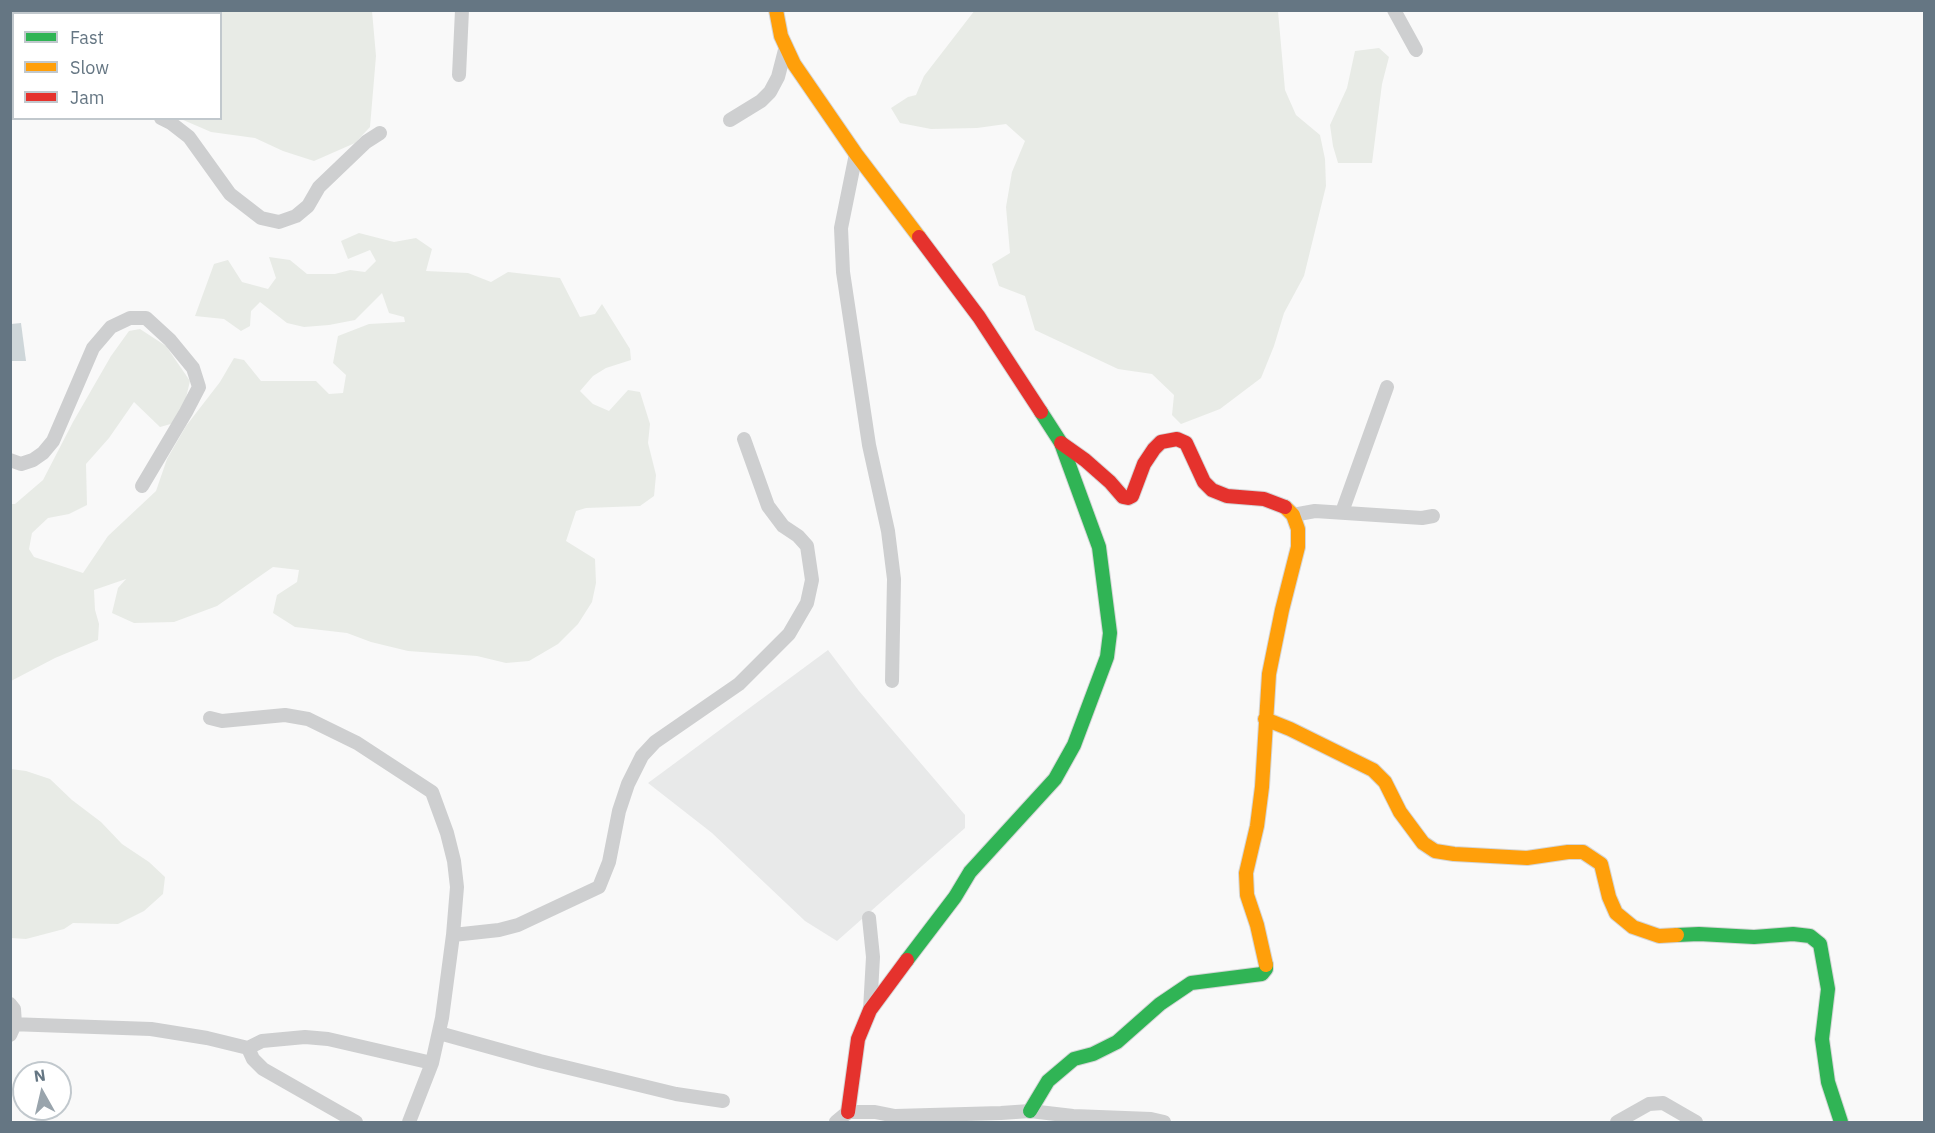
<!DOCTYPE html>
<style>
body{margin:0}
#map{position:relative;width:1935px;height:1133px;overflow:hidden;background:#f9f9f9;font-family:"IBM Plex Sans",sans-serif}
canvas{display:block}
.frame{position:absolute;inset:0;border:12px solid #657683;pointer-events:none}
.legend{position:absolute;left:12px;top:12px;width:210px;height:108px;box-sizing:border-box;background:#fff;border:2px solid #c1c8cd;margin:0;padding:8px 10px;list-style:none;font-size:18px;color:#657683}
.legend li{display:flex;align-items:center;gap:12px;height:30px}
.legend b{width:30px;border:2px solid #c1c8cd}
.north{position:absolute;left:12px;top:1061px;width:60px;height:60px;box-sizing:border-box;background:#fff;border:2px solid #c1c8cd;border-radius:50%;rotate:352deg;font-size:16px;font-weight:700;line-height:24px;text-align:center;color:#657683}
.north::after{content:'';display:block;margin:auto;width:21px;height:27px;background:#99a4ac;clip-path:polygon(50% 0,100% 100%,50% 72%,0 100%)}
</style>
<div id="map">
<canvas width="1935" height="1133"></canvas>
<div class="frame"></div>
<ul class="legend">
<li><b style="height:8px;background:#30b455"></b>Fast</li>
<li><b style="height:8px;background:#ff9f0a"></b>Slow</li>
<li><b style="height:8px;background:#e5322d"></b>Jam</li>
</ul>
<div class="north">N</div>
</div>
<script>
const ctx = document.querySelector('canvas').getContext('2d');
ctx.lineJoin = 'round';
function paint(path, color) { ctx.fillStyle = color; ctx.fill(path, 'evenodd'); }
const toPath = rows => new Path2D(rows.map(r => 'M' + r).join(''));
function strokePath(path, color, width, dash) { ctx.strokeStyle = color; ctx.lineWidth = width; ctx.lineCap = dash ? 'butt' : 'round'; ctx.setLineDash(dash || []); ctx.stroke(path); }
const built = toPath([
 [828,650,859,691,965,815,965,828,837,941,805,921,712,833,648,783]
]);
const green = toPath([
 [141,10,372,11,376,56,370,127,355,143,314,161,283,151,255,138,211,132,181,119,220,118,220,14,137,13],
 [975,10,1278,11,1285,90,1296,115,1320,135,1325,159,1326,186,1304,276,1284,313,1274,346,1261,378,1220,409,1181,424,1172,415,1174,395,1152,374,1118,369,1035,330,1025,296,999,286,992,264,1010,253,1006,207,1012,172,1025,141,1006,124,977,128,931,129,900,123,891,108,908,97,916,95,924,76],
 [1379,48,1389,57,1382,84,1372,163,1338,163,1333,146,1330,125,1347,88,1355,51],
 [359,233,394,242,416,238,432,249,426,271,468,273,491,282,508,272,560,278,580,317,595,314,602,304,630,349,631,360,606,368,593,376,580,391,593,404,609,411,628,390,640,392,650,424,648,443,656,475,654,496,640,506,586,508,576,511,566,541,595,559,596,583,592,602,578,624,558,644,529,661,506,663,477,656,408,651,371,642,347,633,295,627,273,613,277,595,297,582,299,570,273,567,217,606,174,622,134,623,112,613,118,588,126,579,94,590,95,610,99,624,98,640,55,658,11,681,11,504,15,504,43,480,73,422,111,356,129,331,140,329,166,346,190,381,185,402,174,423,160,427,134,402,109,438,86,464,87,505,69,514,48,518,32,533,29,549,34,557,83,573,108,536,156,491,167,459,186,426,220,382,234,358,244,360,261,381,316,381,329,394,343,393,346,375,333,363,338,336,369,324,405,322,404,317,389,313,382,293,355,320,329,325,304,327,287,323,260,302,251,311,250,326,241,331,224,319,195,316,214,264,228,260,242,282,268,289,276,278,269,257,290,260,307,274,335,274,350,270,365,272,376,261,370,250,348,259,341,241],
 [11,769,26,771,50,779,72,800,101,822,122,844,149,862,165,877,163,894,144,911,118,924,73,923,64,929,26,939,11,938]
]);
const water = toPath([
 [21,323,26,361,11,361,11,324]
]);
const street = toPath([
 [1394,10,1416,50],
 [459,75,462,10],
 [10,111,14,111],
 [161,118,171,123,189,137,230,194,261,218,279,222,296,216,308,206,319,187,366,142,380,133],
 [730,120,761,101,770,92,778,77,786,46],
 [856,154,841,228,843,272,869,445,888,531,894,579,892,681],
 [10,460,21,464,33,460,43,453,53,441,93,348,111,327,130,318,146,318,170,340,193,368,199,387,186,412,142,486],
 [1342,512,1387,387],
 [1293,515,1315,511,1422,518,1433,516],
 [210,718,222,721,285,715,308,719,357,743,432,792,447,833,454,861,457,887,453,935,442,1018,432,1063,409,1122],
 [869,918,873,957,870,1010],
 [453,935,499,930,518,925,599,887,609,862,619,811,628,784,642,756,655,742,739,684,789,634,807,603,812,580,807,546,798,536,783,526,768,506,744,439],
 [10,1004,14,1009,15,1024,10,1035],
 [10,1024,151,1029,207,1038,248,1048],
 [439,1033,540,1061,676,1094,723,1101],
 [356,1122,263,1069,253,1059,248,1048,262,1041,305,1037,328,1039,432,1063],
 [836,1122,848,1112,875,1112,895,1116,1001,1113,1030,1111,1073,1116,1151,1119,1164,1122],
 [1617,1122,1649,1104,1663,1103,1696,1122]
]);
const fast = toPath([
 [1677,935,1699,934,1754,937,1793,934,1810,936,1820,944,1828,989,1822,1039,1828,1082,1841,1122],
 [907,960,955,897,970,872,1055,779,1074,745,1107,657,1110,633,1099,547,1061,443,1041,412],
 [1030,1111,1048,1081,1074,1059,1093,1054,1117,1042,1160,1004,1191,983,1262,974,1266,969,1266,965]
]);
const slow = toPath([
 [776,10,781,36,794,64,856,154,919,237],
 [1265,719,1290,729,1373,770,1385,782,1400,812,1423,843,1435,851,1454,854,1527,858,1568,852,1583,852,1601,864,1609,897,1616,913,1633,927,1659,936,1677,935],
 [1266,965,1257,925,1247,895,1246,873,1257,826,1262,787,1269,674,1282,610,1298,547,1298,529,1293,515,1285,507]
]);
const jam = toPath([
 [919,237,979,317,1041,412],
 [1061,443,1085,460,1110,482,1123,497,1128,498,1132,496,1144,464,1154,449,1161,442,1177,439,1186,443,1204,482,1212,490,1227,496,1264,499,1285,507],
 [848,1112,858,1039,870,1010,907,960]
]);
paint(built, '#e8e9e9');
paint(green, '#e8ebe6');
paint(water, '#ced6d9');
strokePath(fast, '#d5d6d7', 16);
strokePath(slow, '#d5d6d7', 16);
strokePath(jam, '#d5d6d7', 16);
strokePath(street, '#cecfd0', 14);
strokePath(fast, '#30b455', 14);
strokePath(slow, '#ff9f0a', 14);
strokePath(jam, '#e5322d', 14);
</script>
